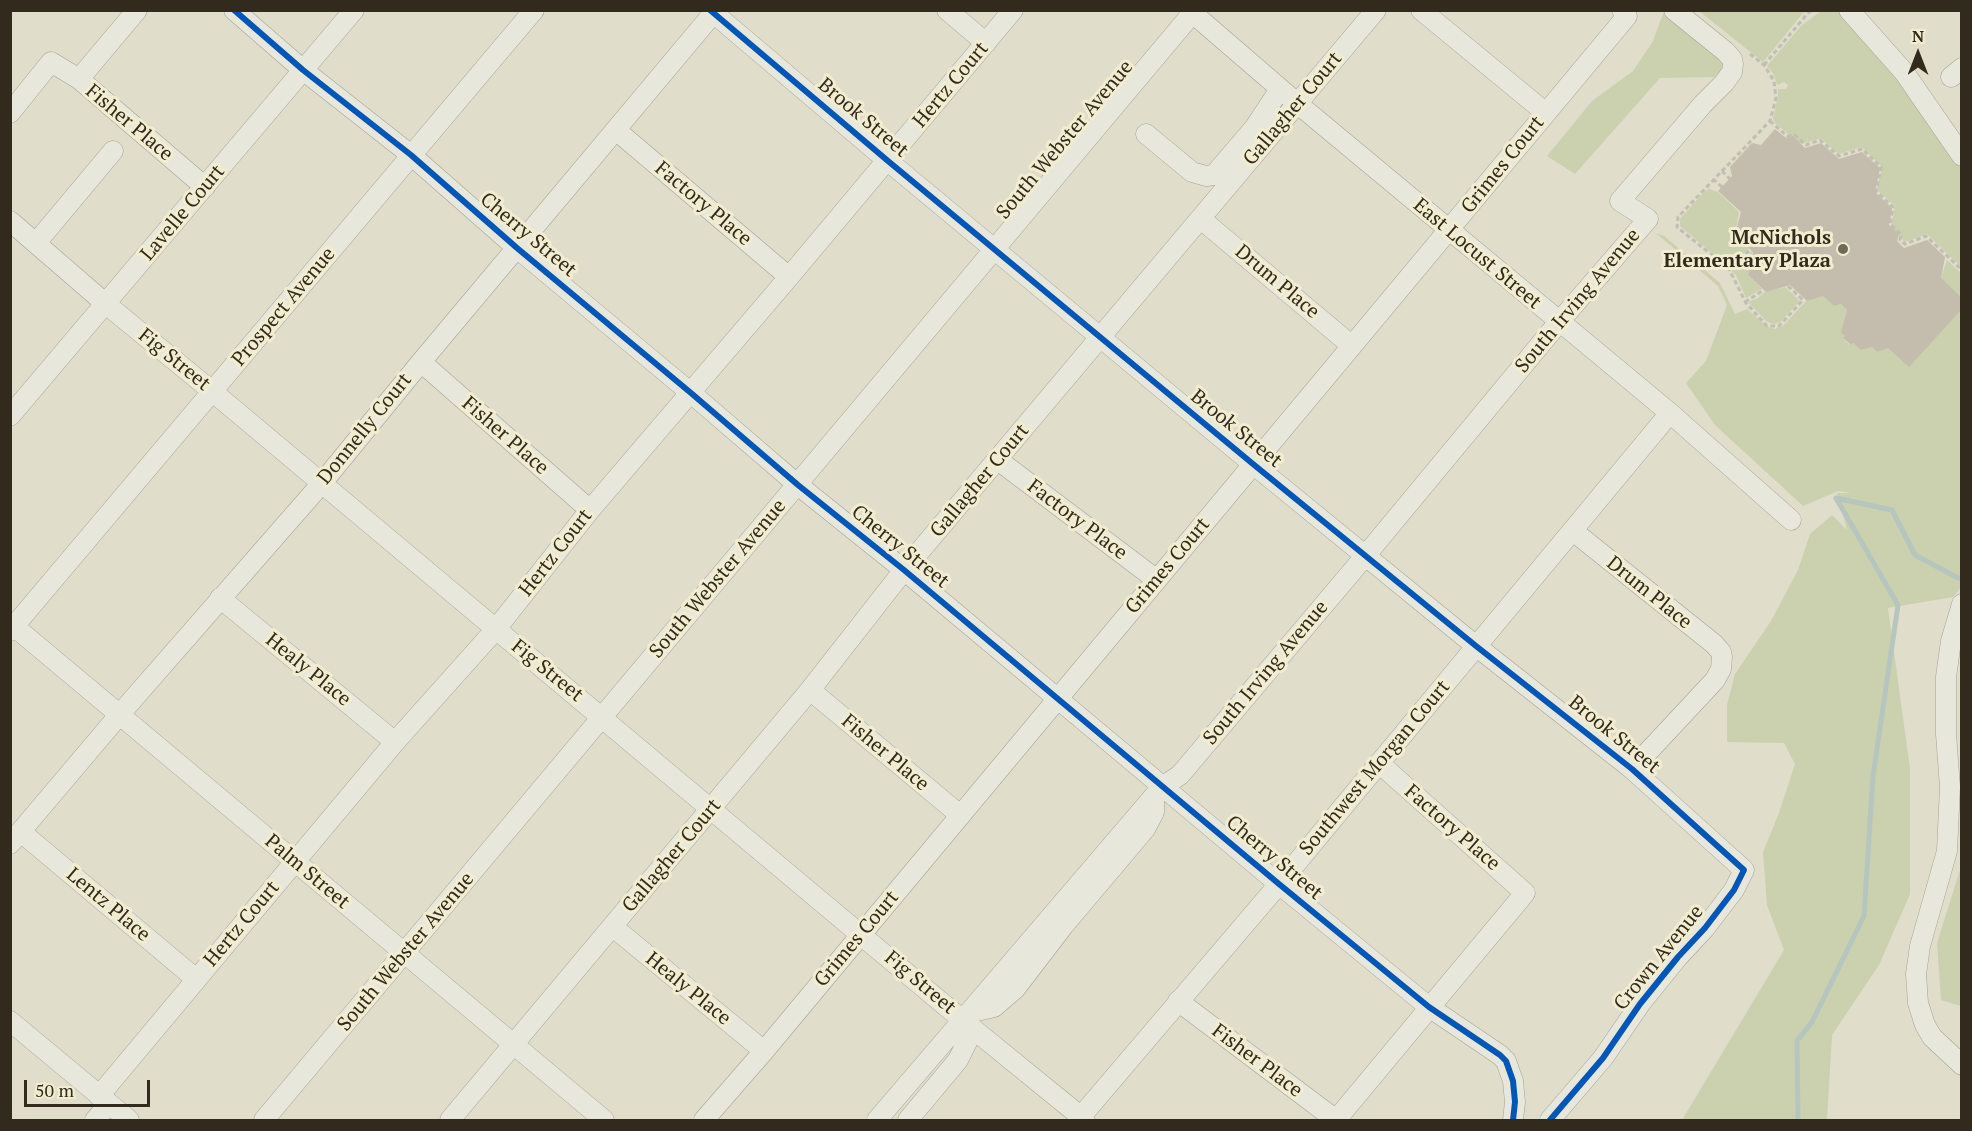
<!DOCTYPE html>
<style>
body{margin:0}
#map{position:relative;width:1972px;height:1131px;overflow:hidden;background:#e0ddcb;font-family:"PT Serif",serif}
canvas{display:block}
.frame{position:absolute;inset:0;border:12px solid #322b1d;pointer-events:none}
.north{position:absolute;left:1888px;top:24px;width:60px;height:60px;-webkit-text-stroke:4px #f2edd0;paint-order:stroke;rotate:0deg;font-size:16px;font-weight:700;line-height:24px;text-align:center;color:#322b1d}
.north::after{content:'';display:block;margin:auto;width:21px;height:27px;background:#322b1d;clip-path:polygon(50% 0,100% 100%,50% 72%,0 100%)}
.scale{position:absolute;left:24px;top:1080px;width:126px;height:27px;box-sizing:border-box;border:3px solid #322b1d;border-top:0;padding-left:8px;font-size:18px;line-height:21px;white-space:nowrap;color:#322b1d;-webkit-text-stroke:4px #f2edd0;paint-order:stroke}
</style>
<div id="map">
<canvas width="1972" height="1131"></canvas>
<div class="frame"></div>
<div class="north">N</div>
<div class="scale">50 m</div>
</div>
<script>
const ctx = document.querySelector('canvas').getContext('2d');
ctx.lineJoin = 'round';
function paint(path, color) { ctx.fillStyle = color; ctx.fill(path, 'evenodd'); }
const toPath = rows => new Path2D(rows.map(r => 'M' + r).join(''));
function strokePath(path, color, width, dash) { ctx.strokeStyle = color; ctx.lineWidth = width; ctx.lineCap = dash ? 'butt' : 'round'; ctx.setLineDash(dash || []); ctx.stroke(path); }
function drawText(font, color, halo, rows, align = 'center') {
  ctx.font = font + ' "PT Serif",serif'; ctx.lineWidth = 6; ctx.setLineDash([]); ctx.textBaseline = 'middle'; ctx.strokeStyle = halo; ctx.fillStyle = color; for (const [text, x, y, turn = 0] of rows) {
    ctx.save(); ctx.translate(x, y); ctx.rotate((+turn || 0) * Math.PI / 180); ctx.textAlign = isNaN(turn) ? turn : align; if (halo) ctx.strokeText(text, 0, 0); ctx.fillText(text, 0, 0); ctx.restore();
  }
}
const green = toPath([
 [1664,11,1667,11,1725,60,1723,69,1714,77,1660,78,1575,174,1547,156,1592,101,1633,71,1653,41],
 [1699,11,1807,11,1803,13,1763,62],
 [1821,11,1847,11,1961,160,1961,267,1927,234,1905,242,1891,227,1895,206,1877,190,1882,167,1862,147,1838,154,1821,138,1801,144,1775,123,1773,118,1778,97,1778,89,1786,89,1788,85,1784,82,1777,85,1774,75,1767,66,1801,26],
 [1709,189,1718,192,1739,212,1735,235,1749,249,1728,267,1680,226,1680,219,1705,191],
 [1656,233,1664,236,1720,283,1735,314,1747,309,1768,327,1775,329,1783,326,1806,301,1823,296,1834,306,1841,304,1847,310,1842,333,1845,336,1843,339,1850,345,1853,343,1861,350,1872,347,1877,352,1961,309,1961,587,1953,597,1888,608,1910,769,1910,894,1879,965,1832,1035,1827,1120,1682,1120,1784,950,1767,905,1763,852,1779,813,1795,764,1784,743,1727,742,1727,705,1735,674,1771,621,1798,570,1810,534,1832,515,1847,530,1837,493,1851,493,1838,491,1803,506,1715,425,1686,383,1706,361,1727,305,1718,286],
 [1752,251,1748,275,1762,289,1746,298,1736,275,1731,270],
 [1947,260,1961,273,1961,298,1941,278],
 [1785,287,1800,301,1779,323,1774,324,1767,322,1748,302,1758,298,1765,292],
 [1961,858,1962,1006,1961,1006,1941,1000,1937,943,1960,870]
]);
const stream = toPath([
 [1836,498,1892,510,1915,555,1962,580],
 [1798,1120,1797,1041,1812,1022,1864,916,1873,776,1898,605,1836,498]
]);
const building = toPath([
 [1775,129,1786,138,1793,136,1805,148,1821,143,1839,159,1862,152,1880,168,1875,192,1892,208,1889,225,1899,234,1897,241,1904,248,1927,240,1945,257,1941,278,1962,298,1962,309,1909,367,1888,348,1877,352,1872,347,1861,350,1853,343,1851,345,1843,338,1845,336,1841,333,1847,310,1841,304,1834,306,1823,296,1807,301,1790,285,1766,292,1748,275,1753,252,1735,235,1741,212,1718,191,1732,176,1730,167,1752,143,1761,145]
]);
const path = toPath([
 [1750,54,1764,65,1774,81,1776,98,1770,121,1678,217,1677,227,1729,269,1746,303,1767,326,1779,326,1803,300,1788,286],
 [1764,65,1808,13,1813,10],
 [1770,121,1787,136,1795,135,1806,145,1820,140,1839,156,1862,149,1881,167,1876,191,1893,207,1890,224,1901,234,1900,240,1905,244,1926,236,1962,270],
 [1722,171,1730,179],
 [1713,179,1722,187],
 [1729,269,1750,250],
 [1745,302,1764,290]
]);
const minor = toPath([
 [234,10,303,70,411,155,517,248,691,393,798,485,904,570,1279,884,1429,1007,1500,1055,1506,1061,1513,1081,1515,1102,1513,1120],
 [710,10,888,161,1253,464,1476,646,1632,769,1744,870,1734,890,1705,928,1678,957,1640,1004,1603,1058,1550,1120],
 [947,10,986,43],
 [1189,10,1298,104,1670,413,1791,520],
 [1421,10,1546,113],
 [1849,10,1904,72,1962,156],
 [1951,77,1962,68],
 [79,79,137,10],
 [10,113,51,62,79,79,205,187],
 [617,131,789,277],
 [1146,134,1192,172,1206,176,1214,175,1255,127,1280,89],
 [1201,219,1352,346],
 [10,221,106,304,213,392,972,1028,1085,1120],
 [36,243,113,151],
 [421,362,590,510],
 [10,416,354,10],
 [998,460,1157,580],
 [1573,531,1714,644,1721,652,1722,657,1721,669,1715,680,1632,769],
 [220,598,395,742],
 [1962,604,1951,641,1946,677,1946,734,1950,787,1947,851,1920,946,1916,974,1918,1003,1925,1025,1932,1037,1962,1065],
 [10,623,604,1120],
 [10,631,534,10],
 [810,690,960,815],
 [21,832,196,979],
 [10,844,120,714,322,483,421,362,716,10],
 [613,927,764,1051],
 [1178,1001,1336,1120],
 [968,1013,994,1007,1015,989,1064,925,1145,829,1154,812,1154,800],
 [10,1021,129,1120],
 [99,1096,395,742,496,629,590,510,789,277,1013,10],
 [95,1120,109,1104],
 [264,1120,1195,10],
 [450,1120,810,690,904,570,1376,10],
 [704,1120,764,1051,1627,16,1622,10],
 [877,1120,1155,795,1162,787,1180,775,1366,555,1559,322,1648,219,1620,201,1703,104,1724,83,1732,72,1733,64,1732,59,1726,52,1674,10],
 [908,1120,958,1060,968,1040,972,1028],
 [1078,1120,1279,884,1670,413],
 [1336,1120,1525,893,1379,763]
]);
const cycleway = toPath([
 [234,10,303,70,411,155,517,248,691,393,798,485,904,570,1279,884,1429,1007,1500,1055,1506,1061,1513,1081,1515,1102,1513,1120],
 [710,10,888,161,1253,464,1476,646,1632,769,1744,870,1734,890,1705,928,1678,957,1640,1004,1603,1058,1550,1120]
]);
const markers = [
 [1843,249,6,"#6f695a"]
];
const streetNames = [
 ["Hertz Court",951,85,-50],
 ["Gallagher Court",1293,109,-50],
 ["Brook Street",863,118,40],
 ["Fisher Place",129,123,40],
 ["South Webster Avenue",1065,140,-50],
 ["Grimes Court",1503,165,-51],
 ["Factory Place",703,204,40],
 ["Lavelle Court",183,213,-50],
 ["Cherry Street",528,235,40],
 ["East Locust Street",1477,254,40],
 ["Drum Place",1277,282,40],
 ["South Irving Avenue",1578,301,-50],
 ["Prospect Avenue",284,307,-50],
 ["Fig Street",174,360,39],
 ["Donnelly Court",365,429,-51],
 ["Brook Street",1236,429,39],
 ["Fisher Place",505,436,41],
 ["Gallagher Court",980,481,-50],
 ["Factory Place",1077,520,37],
 ["Cherry Street",900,547,39],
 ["Hertz Court",556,553,-52],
 ["Grimes Court",1168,566,-50],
 ["South Webster Avenue",718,579,-50],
 ["Drum Place",1649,593,39],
 ["Healy Place",308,670,39],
 ["Fig Street",547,671,39],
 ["South Irving Avenue",1266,673,-50],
 ["Brook Street",1614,735,39],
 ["Fisher Place",885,753,40],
 ["Southwest Morgan Court",1375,768,-50],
 ["Factory Place",1452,828,41],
 ["Gallagher Court",672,856,-50],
 ["Cherry Street",1274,858,40],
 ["Palm Street",307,872,40],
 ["Lentz Place",108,905,40],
 ["Hertz Court",242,924,-50],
 ["Grimes Court",857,939,-50],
 ["South Webster Avenue",406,952,-50],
 ["Crown Avenue",1659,958,-51],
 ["Fig Street",920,983,40],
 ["Healy Place",688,989,39],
 ["Fisher Place",1257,1061,37]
];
const poiNames = [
 ["McNichols",1831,238],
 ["Elementary Plaza",1831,261]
];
paint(green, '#cbd0ae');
strokePath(stream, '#b6c6be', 5);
paint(building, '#c4bcac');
strokePath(minor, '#a5a194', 21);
strokePath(path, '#c1beb3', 3, [4.5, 3]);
strokePath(minor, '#e8e7dc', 20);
strokePath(cycleway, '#0057b8', 6);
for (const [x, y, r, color] of markers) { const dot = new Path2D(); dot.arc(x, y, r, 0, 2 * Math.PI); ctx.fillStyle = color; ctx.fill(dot); strokePath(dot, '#f2edd0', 2); }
drawText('20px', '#322b1d', '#f2edd0', streetNames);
drawText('bold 20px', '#322b1d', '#f2edd0', poiNames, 'right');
</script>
